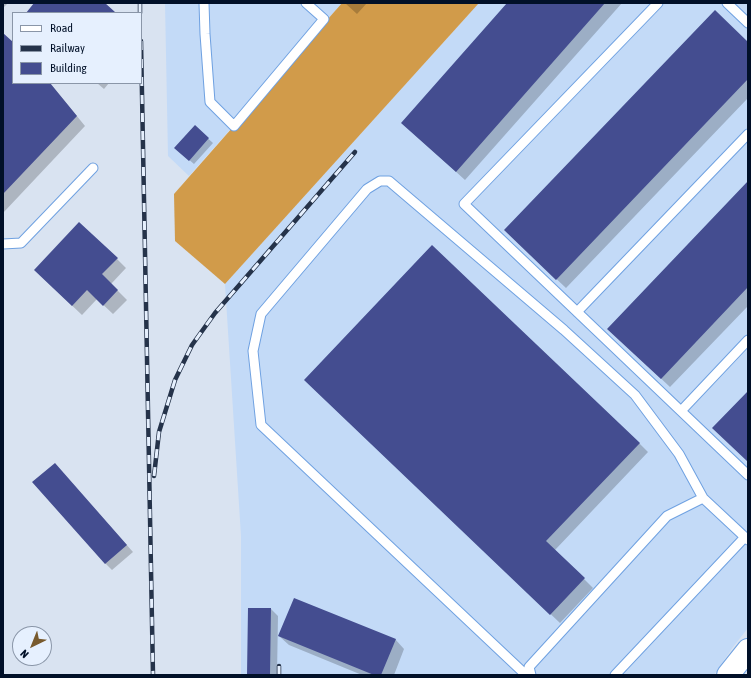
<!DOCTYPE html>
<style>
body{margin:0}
#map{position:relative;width:751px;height:678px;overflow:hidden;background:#d9e3f1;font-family:"Asap Condensed",sans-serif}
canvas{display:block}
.frame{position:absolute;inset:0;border:4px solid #011028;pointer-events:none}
.legend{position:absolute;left:12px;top:12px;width:130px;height:72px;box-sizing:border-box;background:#e6f0fe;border:1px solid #8a96a8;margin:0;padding:5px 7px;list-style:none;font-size:12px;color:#011028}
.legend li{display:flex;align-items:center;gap:8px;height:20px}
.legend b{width:20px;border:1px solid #8a96a8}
.north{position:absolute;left:12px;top:626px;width:40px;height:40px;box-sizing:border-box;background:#e6f0fe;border:1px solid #8a96a8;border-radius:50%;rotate:223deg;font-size:11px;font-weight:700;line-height:16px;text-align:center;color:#011028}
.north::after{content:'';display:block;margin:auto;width:14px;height:18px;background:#785a2e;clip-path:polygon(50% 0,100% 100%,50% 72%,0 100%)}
</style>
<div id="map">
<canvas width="751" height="678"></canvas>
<div class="frame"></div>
<ul class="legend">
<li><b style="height:5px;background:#fff"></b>Road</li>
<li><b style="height:5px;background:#25334a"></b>Railway</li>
<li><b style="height:11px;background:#444d90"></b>Building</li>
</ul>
<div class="north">N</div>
</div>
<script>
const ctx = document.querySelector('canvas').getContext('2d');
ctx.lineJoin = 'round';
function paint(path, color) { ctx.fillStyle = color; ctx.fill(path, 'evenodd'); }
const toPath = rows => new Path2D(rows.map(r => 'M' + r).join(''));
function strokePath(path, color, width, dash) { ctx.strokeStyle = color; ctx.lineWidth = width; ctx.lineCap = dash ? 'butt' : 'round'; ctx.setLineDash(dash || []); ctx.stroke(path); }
const built = toPath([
 [165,3,342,3,189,176,168,156],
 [479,3,748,3,748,628,733,647,714,675,241,675,241,536,225,284]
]);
const forest = toPath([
 [342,3,479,3,225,284,175,241,174,194]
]);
const shadow = toPath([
 [3,3,8,3,3,8],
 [36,3,104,3,115,13,27,13],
 [345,3,367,3,357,14],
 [509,3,622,3,465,180,402,123],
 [3,34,13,44,13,83,50,83,85,126,3,213],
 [748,43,748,98,566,288,514,239],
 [97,83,109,83,104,89],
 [195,127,213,143,194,164,180,152],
 [748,182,748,306,670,387,618,338],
 [117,259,126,268,111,284,127,300,113,314,97,299,82,315,44,279],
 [314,389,639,443,648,452,555,550,593,588,560,623],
 [61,471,133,552,112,570,105,563],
 [271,609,278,616,277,675,248,675],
 [279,636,395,639,404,649,394,675,362,675,289,645]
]);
const building = toPath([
 [34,3,105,3,115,12,26,13],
 [507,3,605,3,456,172,401,123],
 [715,10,748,42,748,79,556,280,504,230],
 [3,33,13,42,13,83,50,83,77,116,3,194],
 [195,125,209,138,189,161,174,148],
 [748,181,748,287,661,379,607,329],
 [79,222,118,258,102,274,118,290,103,306,87,290,72,306,34,270],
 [432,245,640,443,546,541,585,578,550,615,304,380],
 [748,391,748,462,712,428],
 [55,463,127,545,105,564,32,482],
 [294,598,396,639,381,675,374,675,278,636],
 [248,608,271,608,270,675,247,675]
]);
const service = toPath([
 [204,3,205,34,210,102,234,126,324,19,306,3],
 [658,3,464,204,748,475],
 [727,3,748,23],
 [3,244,21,243,93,168],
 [577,312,748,134],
 [681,411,748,340],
 [526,675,261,425,253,351,261,314,367,189,380,181,389,181,564,330,635,395,679,454,703,498],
 [531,675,529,667,667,516,703,498,748,540],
 [615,675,745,537]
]);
const tertiary = toPath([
 [728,675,748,650]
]);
const rail = toPath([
 [140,3,140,13],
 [141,41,153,675],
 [154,476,159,432,175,380,192,345,215,313,355,152],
 [279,675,279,666]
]);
paint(built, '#c3daf7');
paint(forest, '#d19b4a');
paint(shadow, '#0003');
paint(building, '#444d90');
strokePath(service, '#6fa1e1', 11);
strokePath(tertiary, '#6fa1e1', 24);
strokePath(service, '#fff', 9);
strokePath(tertiary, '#fff', 22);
strokePath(rail, '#25334a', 4.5);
strokePath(rail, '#e6f0fe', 3, [9]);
</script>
